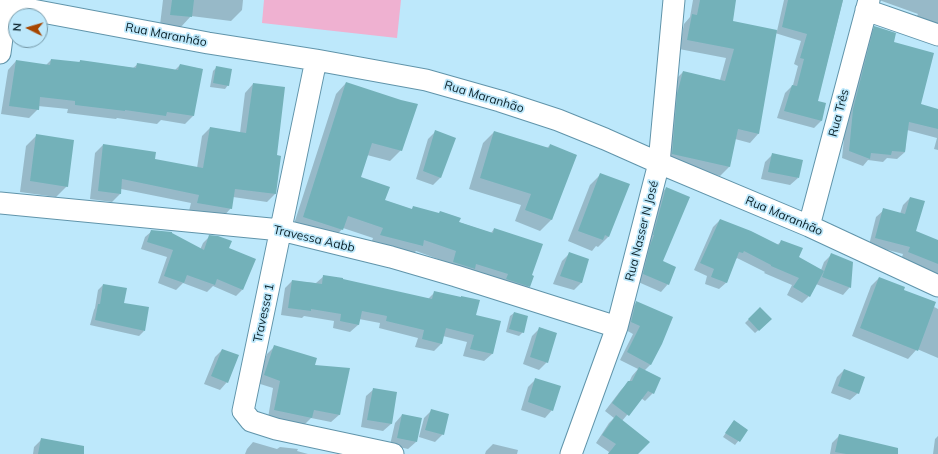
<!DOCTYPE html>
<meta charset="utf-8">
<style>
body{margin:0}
#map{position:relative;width:938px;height:454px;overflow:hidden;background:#bde8fb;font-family:Mulish,sans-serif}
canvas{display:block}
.north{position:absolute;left:8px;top:8px;width:40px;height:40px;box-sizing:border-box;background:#bde8fb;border:1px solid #7598a7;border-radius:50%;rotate:275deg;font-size:11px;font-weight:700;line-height:16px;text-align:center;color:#0a2028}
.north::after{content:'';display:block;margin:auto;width:14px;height:18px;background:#a74600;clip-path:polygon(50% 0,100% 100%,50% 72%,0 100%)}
</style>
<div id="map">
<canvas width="938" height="454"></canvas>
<div class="north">N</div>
</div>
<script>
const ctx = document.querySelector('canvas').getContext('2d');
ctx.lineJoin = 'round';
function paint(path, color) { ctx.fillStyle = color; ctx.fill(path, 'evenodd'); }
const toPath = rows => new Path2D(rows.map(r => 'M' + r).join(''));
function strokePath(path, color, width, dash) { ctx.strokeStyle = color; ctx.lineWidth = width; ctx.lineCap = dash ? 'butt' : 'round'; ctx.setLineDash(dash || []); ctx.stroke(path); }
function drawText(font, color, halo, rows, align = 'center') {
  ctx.font = font + ' Mulish,sans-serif'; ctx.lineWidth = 3.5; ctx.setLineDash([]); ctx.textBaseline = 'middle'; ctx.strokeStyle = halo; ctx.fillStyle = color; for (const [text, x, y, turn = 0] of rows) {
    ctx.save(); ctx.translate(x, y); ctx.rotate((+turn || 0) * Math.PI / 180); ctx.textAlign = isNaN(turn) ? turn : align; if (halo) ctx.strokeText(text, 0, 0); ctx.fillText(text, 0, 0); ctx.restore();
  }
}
const green = toPath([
 [264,0,401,0,397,38,262,23]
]);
const shadow = toPath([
 [163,0,243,0,242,10,231,21,191,16,180,28,160,25],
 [693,0,735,0,732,22,777,31,784,0,843,0,817,102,824,104,821,121,814,128,777,118,785,93,793,85,798,66,794,64,801,41,775,33,758,134,750,143,735,139,729,167,720,176,664,163,674,81,683,72,720,80,726,58,679,49,684,24,690,17],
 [879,0,938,0,938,27,916,18,918,14],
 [875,28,892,43,920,105,938,110,938,150,934,149,937,138,907,130,905,152,897,159,887,158,883,162,868,160,863,166,842,158,846,117,868,35],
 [51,60,78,63,80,61,133,68,138,64,174,71,180,65,202,69,193,116,185,124,161,120,157,124,117,118,116,119,67,113,68,109,38,106,38,109,29,118,1,114,8,70,16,61,46,65],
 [217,67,228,85,225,89,210,87,213,71],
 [346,83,401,150,390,161,367,155,360,177,384,201,411,210,414,207,491,233,494,229,530,275,529,286,519,297,443,273,446,262,416,251,411,256,370,246,373,238,343,228,332,240,293,227,336,94],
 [253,84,276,156,280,157,275,194,267,202,233,197,231,208,223,217,189,211,191,203,121,189,120,194,112,202,90,199,95,153,103,145,155,153,154,160,197,168,202,136,210,128,240,133,245,93],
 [435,132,455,139,440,178,433,185,416,179,428,139],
 [494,132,547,148,550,145,576,155,551,220,540,231,515,221,521,205,469,189,483,143],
 [37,135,67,186,56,197,20,192,26,146],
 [772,155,798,178,790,185,761,179,765,162],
 [601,174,609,236,598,247,596,246,592,251,568,241,590,185],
 [666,188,661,262,668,284,661,292,636,281,659,196],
 [910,198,915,232,938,241,938,275,901,260,903,254,869,245,876,217,884,210,900,214,903,205],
 [720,220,777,245,782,241,798,258,821,270,824,262,831,255,850,287,843,295,816,284,809,296,802,303,787,295,792,285,764,273,765,272,737,258,735,260,727,282,719,289,705,284,707,276,694,270,713,227],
 [152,231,200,250,203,243,210,236,228,248,242,290,236,296,213,286,207,292,183,283,176,290,158,283,167,257,141,249,145,237],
 [570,253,582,282,574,290,553,284,562,261],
 [324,276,428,299,435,292,475,316,499,322,492,354,484,361,463,356,467,342,443,336,441,344,434,351,415,347,418,338,379,328,380,323,359,319,358,325,350,332,333,328,334,321,304,316,302,318,281,315,285,288,292,281,316,283],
 [879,278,938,309,938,358,917,349,908,359,852,336,871,286],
 [103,285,123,304,144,331,139,336,90,325,94,310,95,308,98,290],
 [636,303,651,364,644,371,653,393,645,401,641,398,622,421,637,454,608,454,609,452,596,443,609,423,614,418,605,411,621,390,629,382,632,376,638,369,620,360,633,334,624,329,629,310],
 [760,308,771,319,755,333,745,323],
 [514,313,523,332,519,336,506,332,510,316],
 [539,329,547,362,539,370,523,364,532,336],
 [274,347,314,366,348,369,339,415,331,422,311,418,304,425,268,418,273,388,257,383,267,354],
 [222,350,227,382,220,390,204,384,215,357],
 [844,370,858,393,850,400,831,393,837,377],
 [536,379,552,410,545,418,521,410,528,387],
 [374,389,396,393,391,424,383,431,361,427,366,396],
 [432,410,443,434,435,442,419,437,424,418],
 [402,415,416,442,408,449,390,445,395,423],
 [734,421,747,430,735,445,723,437],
 [840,435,877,454,830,454,832,443],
 [938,436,938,454,927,454,933,454,935,439],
 [41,440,60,454,33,454,34,447],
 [253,442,277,449,280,447,298,449,297,451,308,454,245,454,247,449],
 [493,444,518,450,517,454,485,454,486,451]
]);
const building = toPath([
 [172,0,194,0,192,17,170,15],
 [700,0,736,0,733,21,777,30,759,134,738,129,730,167,672,154,677,94,683,71,725,81,734,49,687,40,692,14,697,15],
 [788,0,843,0,818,101,826,103,822,121,784,111,792,85,797,86,804,59,800,58,807,34,782,27],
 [874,26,896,33,894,42,934,53,921,104,938,109,938,129,909,122,905,152,892,151,891,155,871,153,870,159,849,151,853,109],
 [51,59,80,62,80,60,136,68,137,63,178,70,180,64,203,69,194,116,167,112,166,116,125,110,125,111,75,105,75,101,40,97,39,110,9,106,16,60,50,65],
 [216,66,232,69,229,86,213,83],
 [346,82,401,100,418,104,402,151,372,143,361,177,390,187,385,200,412,209,413,206,439,213,440,211,461,218,459,222,493,233,494,228,543,244,532,275,534,276,530,287,506,279,508,274,476,264,475,269,453,262,456,251,424,240,423,246,380,235,383,228,348,216,343,230,303,217],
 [253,83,285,87,277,155,281,156,276,194,235,189,232,209,197,203,199,195,122,179,121,194,98,191,103,144,156,152,155,159,203,168,210,127,246,133],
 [435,130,456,138,441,178,423,171],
 [494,131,549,148,550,144,577,155,552,220,525,210,531,194,480,178],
 [36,134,74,140,68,187,30,181],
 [772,153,803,160,799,178,768,172],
 [600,173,630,184,609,237,605,235,603,240,578,231],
 [666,187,690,197,663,261,676,267,669,285,643,274,650,245,654,235,653,235],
 [910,197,925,201,916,231,938,240,938,264,908,252,910,247,875,238,883,208,905,214],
 [720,219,751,231,779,245,781,240,803,248,799,257,824,271,810,297,793,287,799,278,771,266,771,265,744,251,743,253,739,252,727,283,711,277,714,269,700,263],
 [151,230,172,232,172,233,204,250,209,235,218,236,232,241,229,248,256,259,243,290,217,279,215,285,187,275,184,283,164,276,173,250,147,242],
 [569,252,589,259,582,283,560,276],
 [831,253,853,262,851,288,822,277],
 [323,275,343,278,343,279,432,299,434,291,461,297,461,296,480,300,476,315,501,321,493,354,470,349,474,335,446,328,442,344,422,339,424,330,386,321,387,316,362,311,359,325,340,321,341,314,311,309,311,311,288,308,292,280,322,284],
 [879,277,905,287,904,290,936,302,918,351,860,328],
 [103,284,127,288,124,303,149,307,145,331,95,320,98,304,100,304],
 [636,301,673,317,662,344,651,365,627,352,640,326,631,322],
 [760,307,772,319,759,331,748,319],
 [514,312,528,316,524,333,509,329],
 [539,327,557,333,548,363,530,357],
 [274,345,317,358,315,365,350,368,340,415,314,410,312,418,274,410,280,381,264,375],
 [222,349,239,355,228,383,211,376],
 [639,367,661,378,654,394,648,391,629,416,612,403,628,381,632,381],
 [844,369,865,377,859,394,838,386],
 [535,378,561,386,553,411,528,402],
 [373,388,397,392,392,424,367,420],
 [431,409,449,414,444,435,425,430],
 [402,414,422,418,417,442,397,438],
 [616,415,650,442,638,454,608,454,616,444,602,435],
 [734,420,748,430,740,442,725,433],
 [839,434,898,448,898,454,846,454,835,452],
 [41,438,84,446,84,454,38,454]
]);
const minor = toPath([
 [0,4,208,43,316,60,426,80,500,101,558,120,605,139,659,163,809,226,938,286],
 [866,10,938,35],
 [0,53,7,0],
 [316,60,243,411,251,421,276,429,393,454],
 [0,203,281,230,391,257,456,276,617,327],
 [809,226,869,0],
 [571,454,617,327,659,163,674,0]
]);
const streetNames = [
 ["Rua Maranhão",166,35,11],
 ["Rua Maranhão",484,97,17],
 ["Rua Três",839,113,-75],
 ["Rua Maranhão",784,216,23],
 ["Rua Nasser N José",642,231,-76],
 ["Travessa Aabb",314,239,13],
 ["Travessa 1",264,313,-78]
];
paint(green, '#efb1d1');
paint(shadow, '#0003');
paint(building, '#73b1b9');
strokePath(minor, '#6094aa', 23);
strokePath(minor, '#fff', 21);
drawText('12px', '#0a2028', '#bde8fb', streetNames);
</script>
